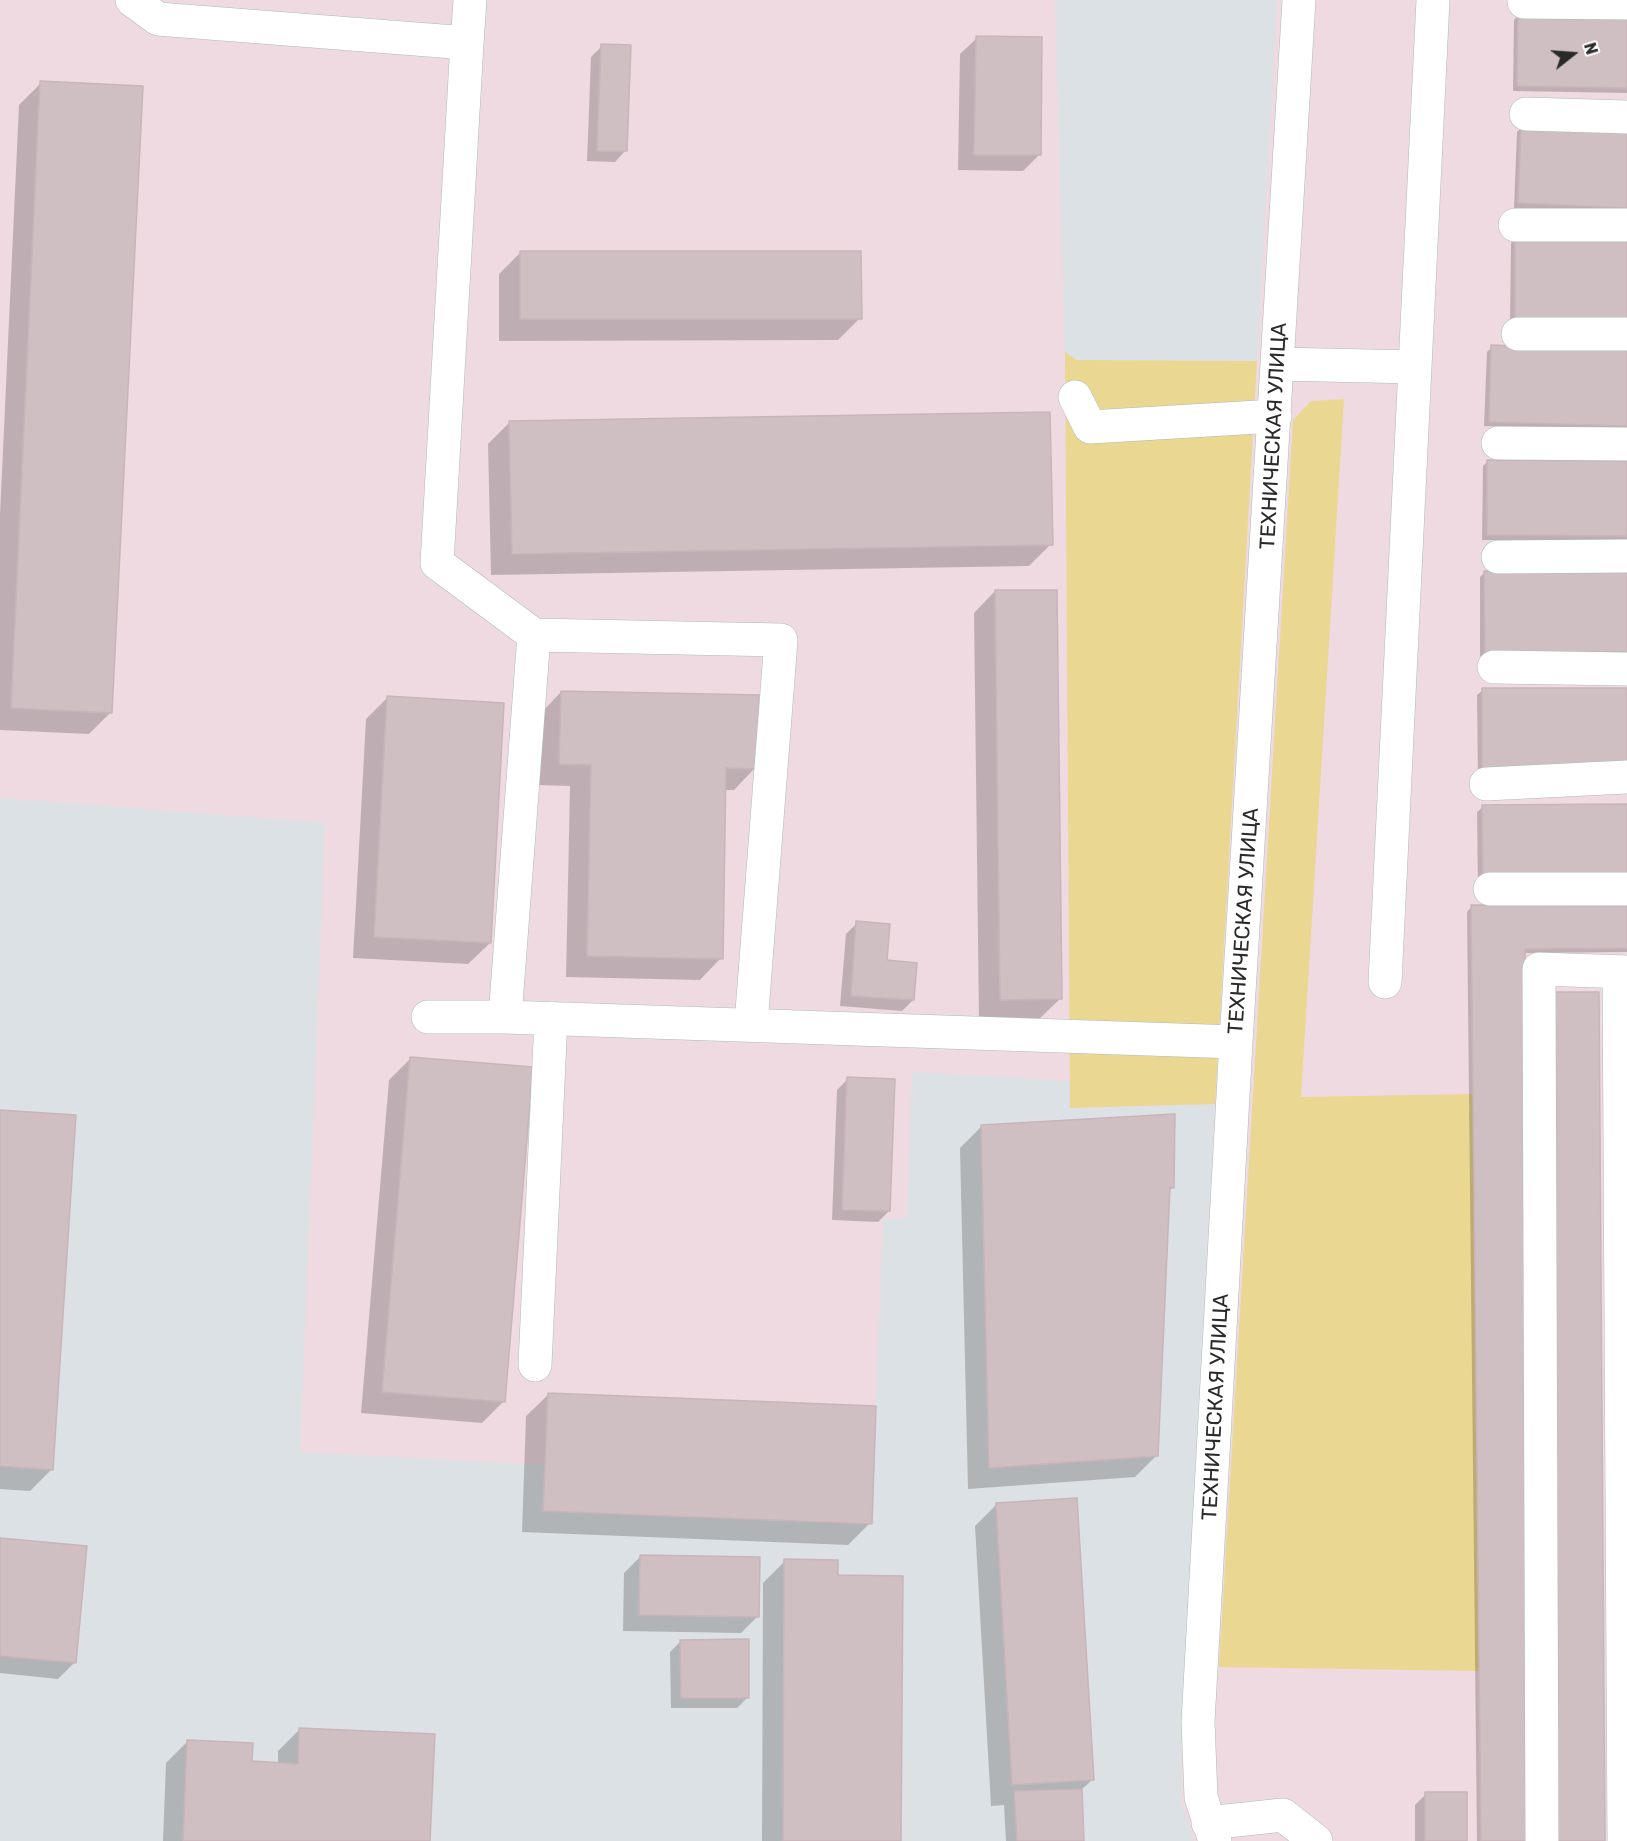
<!DOCTYPE html>
<meta charset="utf-8">
<style>
body{margin:0}
#map{position:relative;width:1627px;height:1841px;overflow:hidden;background:#eedae0;font-family:Rubik,sans-serif}
canvas{display:block}
.north{position:absolute;left:1543px;top:24px;width:60px;height:60px;-webkit-text-stroke:4px #fff;paint-order:stroke;rotate:73deg;font-size:16px;font-weight:700;line-height:24px;text-align:center;color:#2a2a2a}
.north::after{content:'';display:block;margin:auto;width:21px;height:27px;background:#2a2a2a;clip-path:polygon(50% 0,100% 100%,50% 72%,0 100%)}
</style>
<div id="map">
<canvas width="1627" height="1841"></canvas>
<div class="north">N</div>
</div>
<script>
const ctx = document.querySelector('canvas').getContext('2d');
ctx.lineJoin = 'round';
function paint(path, color) { ctx.fillStyle = color; ctx.fill(path, 'evenodd'); }
const toPath = rows => new Path2D(rows.map(r => 'M' + r).join(''));
function strokePath(path, color, width, dash) { ctx.strokeStyle = color; ctx.lineWidth = width; ctx.lineCap = dash ? 'butt' : 'round'; ctx.setLineDash(dash || []); ctx.stroke(path); }
function drawText(font, color, halo, rows, align = 'center') {
  ctx.font = font + ' Rubik,sans-serif'; ctx.lineWidth = 6; ctx.setLineDash([]); ctx.textBaseline = 'middle'; ctx.strokeStyle = halo; ctx.fillStyle = color; for (const [text, x, y, turn = 0] of rows) {
    ctx.save(); ctx.translate(x, y); ctx.rotate((+turn || 0) * Math.PI / 180); ctx.textAlign = isNaN(turn) ? turn : align; if (halo) ctx.strokeText(text, 0, 0); ctx.fillText(text, 0, 0); ctx.restore();
  }
}
const industrial = toPath([
 [1055,0,1277,0,1257,361,1077,360,1065,352],
 [0,798,325,823,300,1452,544,1465,544,1511,871,1524,883,1219,907,1218,912,1072,1070,1081,1071,1108,1215,1104,1182,1725,1181,1802,1194,1841,0,1841,0,1466,53,1469,76,1116,0,1110]
]);
const green = toPath([
 [1065,352,1077,360,1257,361,1215,1104,1070,1108],
 [1344,399,1301,1097,1474,1094,1480,1671,1219,1667,1293,420,1311,401]
]);
const shadow = toPath([
 [1519,15,1627,17,1627,93,1513,91,1514,20],
 [977,38,1039,155,1023,171,958,170,960,54],
 [602,46,625,151,615,162,587,161,591,57],
 [41,83,111,712,89,734,0,730,0,515,19,105],
 [1522,127,1627,131,1627,213,1514,208,1517,132],
 [1516,238,1627,238,1510,324,1511,243],
 [520,253,860,318,838,340,499,341,499,274],
 [1492,347,1627,351,1627,431,1484,426,1487,352],
 [510,422,1051,544,1029,566,491,575,488,444],
 [1488,461,1627,462,1627,541,1482,540,1483,466],
 [1485,572,1627,572,1627,656,1480,656,1480,577],
 [995,591,1060,999,1038,1020,979,1021,974,613],
 [1483,690,1627,690,1478,774,1477,695],
 [561,692,755,768,734,790,724,790,721,958,700,980,566,977,570,786,538,785,540,714],
 [387,698,490,943,468,964,353,958,366,719],
 [1627,805,1478,886,1477,812,1483,807],
 [1472,906,1627,907,1627,952,1524,953,1525,1841,1477,1841,1467,912],
 [857,923,913,1000,902,1011,840,1006,846,934],
 [410,1059,504,1401,482,1423,361,1413,389,1080],
 [848,1079,889,1211,878,1222,832,1220,837,1090],
 [0,1111,52,1469,30,1491,0,1489],
 [982,1126,1173,1187,1168,1192,1157,1455,1135,1477,968,1489,960,1148],
 [548,1395,870,1523,848,1545,522,1532,526,1416],
 [996,1505,1092,1780,1080,1791,1082,1841,1006,1841,1004,1805,991,1806,975,1526],
 [0,1540,75,1662,58,1679,0,1673],
 [640,1557,758,1616,741,1633,623,1631,624,1573],
 [785,1561,837,1577,900,1841,762,1841,763,1583],
 [681,1641,748,1697,737,1708,671,1708,670,1652],
 [300,1729,429,1841,163,1841,166,1763,188,1741,250,1763,278,1764,278,1751],
 [1426,1794,1466,1841,1415,1841,1415,1805]
]);
const building = toPath([
 [1518,14,1627,15,1627,88,1517,86,1518,14],
 [976,36,1042,37,1041,155,974,155,976,36],
 [601,44,631,45,627,151,597,151,601,44],
 [40,81,143,86,112,713,11,708,40,81],
 [1521,125,1627,129,1627,208,1518,203,1521,125],
 [1515,236,1627,236,1627,320,1515,320,1515,236],
 [520,251,861,251,862,319,520,319,520,251],
 [1491,345,1627,350,1627,426,1489,422,1491,345],
 [1050,412,1053,545,512,554,509,421,1050,412],
 [1487,460,1627,461,1627,536,1487,535,1487,460],
 [1484,571,1627,571,1627,652,1485,652,1484,571],
 [995,590,1057,590,1062,999,1000,1000,995,590],
 [1482,688,1627,688,1627,770,1482,770,1482,688],
 [561,691,759,695,757,769,726,768,723,959,587,956,591,765,559,764,561,691],
 [387,696,504,703,491,943,374,937,387,696],
 [1627,804,1627,879,1483,881,1482,805,1627,804],
 [1471,905,1627,906,1627,948,1525,949,1526,1841,1481,1841,1471,905],
 [856,921,890,924,887,960,917,963,914,1000,851,996,856,921],
 [1550,992,1599,992,1605,1841,1556,1841,1550,992],
 [410,1057,533,1067,505,1402,382,1392,410,1057],
 [847,1077,895,1079,890,1211,842,1210,847,1077],
 [0,1110,76,1115,53,1470,0,1466,0,1110],
 [1175,1114,1174,1188,1170,1187,1158,1456,989,1468,981,1125,1175,1114],
 [548,1393,876,1406,872,1524,543,1511,548,1393],
 [1077,1498,1094,1780,1012,1785,996,1503,1077,1498],
 [0,1538,87,1546,76,1663,0,1656,0,1538],
 [640,1555,760,1557,759,1617,639,1615,640,1555],
 [784,1559,838,1560,838,1575,903,1576,901,1841,783,1841,784,1559],
 [749,1639,749,1698,681,1698,680,1640,749,1639],
 [299,1728,435,1734,430,1841,183,1841,187,1740,253,1743,252,1761,298,1764,299,1728],
 [1082,1789,1084,1841,1017,1841,1014,1791,1082,1789],
 [1425,1792,1467,1792,1467,1841,1425,1841,1425,1792]
]);
const minor = toPath([
 [132,0,158,19,467,43,470,0],
 [1524,2,1627,3],
 [467,43,437,563,534,635,505,1017,1236,1042],
 [1526,114,1627,117],
 [1515,225,1627,225],
 [1518,334,1627,334],
 [1278,364,1415,367,1433,0],
 [1075,397,1090,427,1275,416],
 [1498,443,1627,444],
 [1498,557,1627,556],
 [534,635,781,640,751,1024],
 [1494,667,1627,669],
 [1486,784,1627,777],
 [1490,889,1627,889],
 [1619,972,1624,1841],
 [1385,982,1415,367],
 [428,1017,505,1017],
 [535,1365,551,1018],
 [1208,1823,1283,1815,1316,1841],
 [1215,1841,1201,1797,1198,1722,1236,1042,1299,0],
 [1542,1841,1539,969,1627,972]
]);
const streetNames = [
 ["ТЕХНИЧЕСКАЯ УЛИЦА",1274,436,-87],
 ["ТЕХНИЧЕСКАЯ УЛИЦА",1244,921,-86],
 ["ТЕХНИЧЕСКАЯ УЛИЦА",1216,1407,-87]
];
paint(industrial, '#dce1e5');
paint(green, '#ead791');
paint(shadow, '#0003');
paint(building, '#cfbfc3');
strokePath(building, '#c9b4b9', 1.5);
strokePath(minor, '#abbcba', 34);
strokePath(minor, '#fff', 33);
drawText('21px', '#2a2a2a', '#fff', streetNames);
</script>
